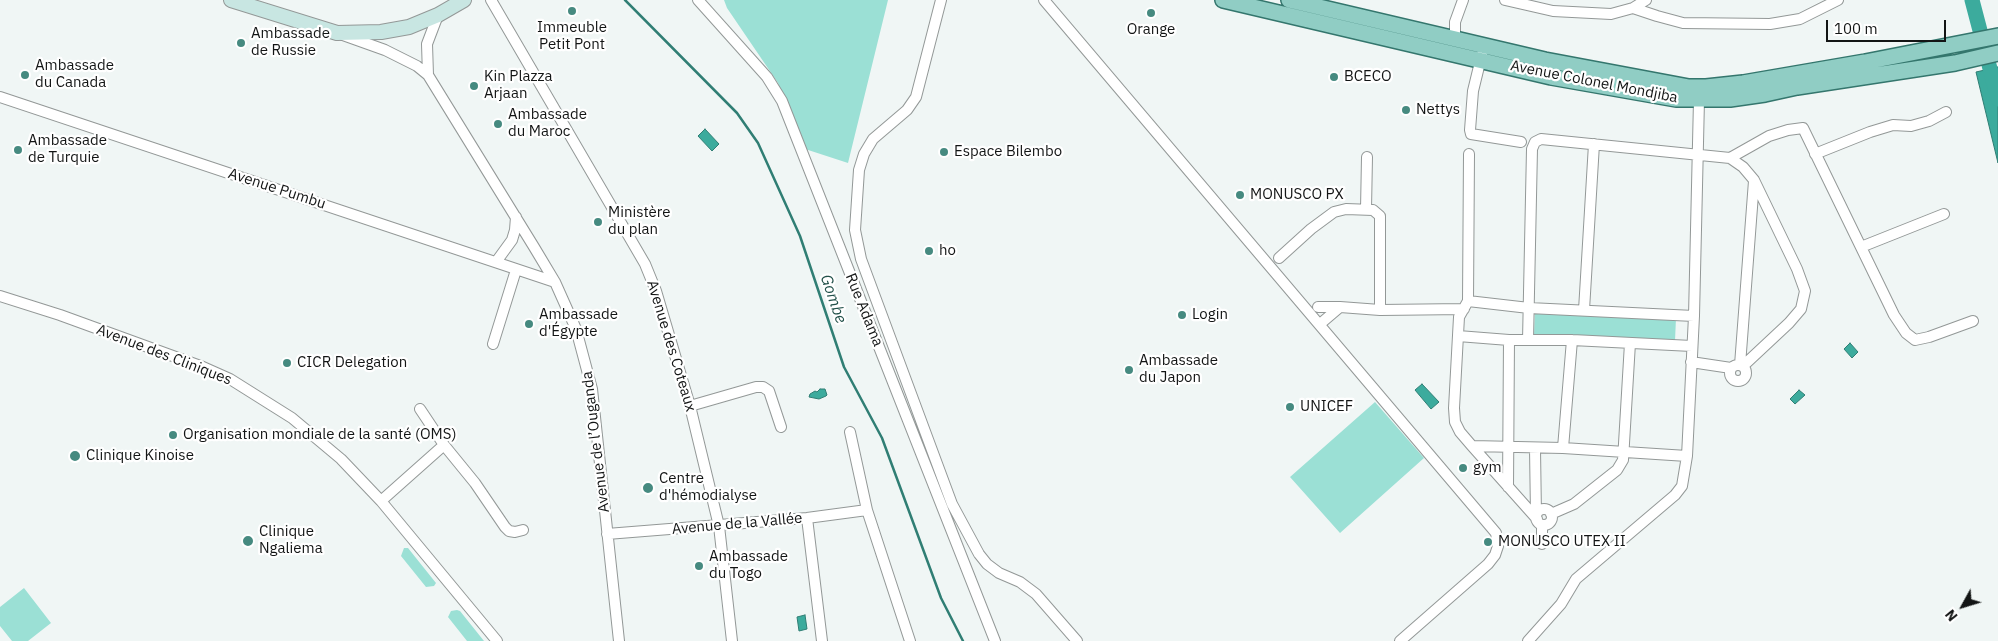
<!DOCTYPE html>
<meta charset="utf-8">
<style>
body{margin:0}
#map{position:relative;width:1998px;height:641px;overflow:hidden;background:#f0f6f5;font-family:"IBM Plex Sans",sans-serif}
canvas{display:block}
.north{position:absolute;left:1938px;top:581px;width:50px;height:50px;-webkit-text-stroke:4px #fff;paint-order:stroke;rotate:231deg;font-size:14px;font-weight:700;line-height:20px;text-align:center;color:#131515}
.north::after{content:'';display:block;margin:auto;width:18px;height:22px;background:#131515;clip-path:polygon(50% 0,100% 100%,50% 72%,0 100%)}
.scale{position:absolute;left:1826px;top:20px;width:120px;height:22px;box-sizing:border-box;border:2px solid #131515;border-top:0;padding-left:6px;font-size:15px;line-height:18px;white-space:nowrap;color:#131515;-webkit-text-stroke:4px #fff;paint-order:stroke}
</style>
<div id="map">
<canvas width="1998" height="641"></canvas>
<div class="north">N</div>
<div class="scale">100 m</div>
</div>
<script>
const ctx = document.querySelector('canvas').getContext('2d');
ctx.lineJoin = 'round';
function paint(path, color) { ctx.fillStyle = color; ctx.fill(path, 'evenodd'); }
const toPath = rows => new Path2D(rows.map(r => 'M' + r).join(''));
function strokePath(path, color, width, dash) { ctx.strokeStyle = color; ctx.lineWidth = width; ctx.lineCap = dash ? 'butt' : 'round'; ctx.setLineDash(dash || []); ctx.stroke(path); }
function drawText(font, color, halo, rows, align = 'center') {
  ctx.font = font + ' "IBM Plex Sans",sans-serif'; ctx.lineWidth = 4.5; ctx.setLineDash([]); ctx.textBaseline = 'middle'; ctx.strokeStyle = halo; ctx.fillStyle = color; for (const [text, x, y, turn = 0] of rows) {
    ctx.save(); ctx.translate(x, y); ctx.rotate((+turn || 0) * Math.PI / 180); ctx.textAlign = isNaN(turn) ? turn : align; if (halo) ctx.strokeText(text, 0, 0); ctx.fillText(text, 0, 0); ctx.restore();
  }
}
const green = toPath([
 [724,0,888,0,848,163,802,148,778,83,727,8],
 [1535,311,1676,318,1675,341,1534,335],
 [1375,402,1424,458,1340,533,1290,477],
 [404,548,408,548,436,583,434,586,426,587,401,556],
 [24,588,51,623,28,641,12,641,0,626,0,607],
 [457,610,460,611,484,641,467,641,448,617,451,611]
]);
const water = toPath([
 [1998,67,1998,163,1976,72,1998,67],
 [705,129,719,144,712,151,698,136,705,129],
 [1850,343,1858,352,1852,358,1844,349,1850,343],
 [1422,384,1439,402,1431,409,1415,390,1422,384],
 [820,389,825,389,827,395,826,396,819,399,809,397,810,394,815,391,817,392,820,389],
 [1799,390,1805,395,1795,404,1790,399,1799,390],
 [805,615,807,629,799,631,797,617,805,615]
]);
const stream = toPath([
 [625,0,737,113,758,143,800,236,844,367,882,438,941,598,963,641]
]);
const river = toPath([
 [1972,0,1998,99]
]);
const minor = toPath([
 [491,0,645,264,656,291,690,406,719,526,732,641],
 [698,0,767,77,782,101,995,641],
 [941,0,916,97,907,110,873,139,864,154,859,170,855,230,861,259,952,504,979,554,987,564,999,573,1020,582,1036,594,1077,641],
 [1044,0,1496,533,1498,546,1495,555,1488,564,1400,641],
 [1505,0,1553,11,1611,14,1633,8,1646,0],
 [1633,8,1657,16,1683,23,1770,24,1800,19,1838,0],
 [343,35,385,50,417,66,428,75,534,247,555,282,576,329,592,389,619,641],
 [1455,40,1455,22,1463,0],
 [1482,54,1473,91,1470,130,1471,134,1521,142],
 [428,75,427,44,438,15],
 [0,97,555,282],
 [1469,154,1468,301,1459,317,1454,408,1455,422,1460,432,1472,446,1537,519],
 [1815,154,1870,132,1893,125,1911,126,1929,121,1946,112],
 [1730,158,1769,136,1788,130,1803,128,1894,315,1906,333,1915,340,1929,337,1973,321],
 [1366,209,1367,157],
 [1861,247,1944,214],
 [1279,258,1311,229,1334,212,1346,209,1373,210,1380,216,1380,310],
 [496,262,512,240,515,230,516,217],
 [0,296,60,315,203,367,230,379,292,418,341,459,381,501,497,641],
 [1468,301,1529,308,1694,316],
 [1318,307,1340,307],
 [1584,310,1594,144],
 [1320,324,1340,307,1380,310,1464,309],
 [1458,336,1509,340,1572,340,1692,346],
 [1528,340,1532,149,1535,142,1541,139,1730,158,1743,167,1754,180,1797,269,1805,291,1801,309,1789,323,1743,366],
 [493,344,516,270],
 [1691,362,1731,368],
 '1730 373a8 8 0 1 1 16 0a8 8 0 1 1-16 0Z',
 [1740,365,1754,181],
 [690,406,756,387,763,387,769,391,781,427],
 [420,409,444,445],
 [850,432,867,510,910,641],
 [1472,446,1563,448,1687,456],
 [1563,448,1572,340],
 [1535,449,1536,515],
 [1508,487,1509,340],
 [381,501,444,445,475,483,505,527,509,531,515,532,523,530],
 '1536 517a8 8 0 1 1 16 0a8 8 0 1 1-16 0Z',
 [1551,514,1574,504,1617,470,1623,460,1630,343],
 [807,518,822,641],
 [1542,525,1542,544],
 [607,534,807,518,867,510],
 [1528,641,1561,604,1576,579,1675,495,1682,486,1687,456,1694,316,1699,100]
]);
const secondary = toPath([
 [231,0,337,33,381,32,409,27,438,15,464,0]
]);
const primary = toPath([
 [1223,0,1551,77,1676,99,1730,99,1765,94,1797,87,1955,63,1998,53],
 [1289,0,1545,60,1689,87,1706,87,1743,83,1865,62,1998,36]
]);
const markers = [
 [572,11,5,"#468a80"],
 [1151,13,5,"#468a80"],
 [241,43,5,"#468a80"],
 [25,75,5,"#468a80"],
 [1334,77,5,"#468a80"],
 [474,86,5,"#468a80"],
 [1406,110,5,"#468a80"],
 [498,124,5,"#468a80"],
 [18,150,5,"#468a80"],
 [944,152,5,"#468a80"],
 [1240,195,5,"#468a80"],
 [598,222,5,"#468a80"],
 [929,251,5,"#468a80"],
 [1182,315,5,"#468a80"],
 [529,324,5,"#468a80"],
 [287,363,5,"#468a80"],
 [1129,370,5,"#468a80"],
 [1290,407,5,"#468a80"],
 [173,435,5,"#468a80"],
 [75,456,6,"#468a80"],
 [1463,468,5,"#468a80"],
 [648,488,6,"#468a80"],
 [248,541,6,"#468a80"],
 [1488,542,5,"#468a80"],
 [699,566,5,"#468a80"]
];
const poiNames = [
 ["Immeuble",572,28,"center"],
 ["Petit Pont",572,45,"center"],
 ["Orange",1151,30,"center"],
 ["Ambassade",251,34],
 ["de Russie",251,51],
 ["Ambassade",35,66],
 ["du Canada",35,83],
 ["Kin Plazza",484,77],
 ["Arjaan",484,94],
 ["BCECO",1344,77],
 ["Nettys",1416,110],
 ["Ambassade",508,115],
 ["du Maroc",508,132],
 ["Ambassade",28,141],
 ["de Turquie",28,158],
 ["Espace Bilembo",954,152],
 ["MONUSCO PX",1250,195],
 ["Ministère",608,213],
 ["du plan",608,230],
 ["ho",939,251],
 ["Ambassade",539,315],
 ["d'Égypte",539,332],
 ["Login",1192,315],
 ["Ambassade",1139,361],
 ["du Japon",1139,378],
 ["CICR Delegation",297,363],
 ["UNICEF",1300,407],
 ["Organisation mondiale de la santé (OMS)",183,435],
 ["Clinique Kinoise",86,456],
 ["gym",1473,468],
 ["Centre",659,479],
 ["d'hémodialyse",659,496],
 ["Clinique",259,532],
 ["Ngaliema",259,549],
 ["MONUSCO UTEX II",1498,542],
 ["Ambassade",709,557],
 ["du Togo",709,574]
];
const streetNames = [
 ["Avenue Colonel Mondjiba",1594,82,11],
 ["Avenue Pumbu",277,189,18],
 ["Rue Adama",864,310,68],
 ["Avenue des Coteaux",671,346,73],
 ["Avenue des Cliniques",164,355,21],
 ["Avenue de l’Ouganda",596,442,-97],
 ["Avenue de la Vallée",737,524,-5]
];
const waterNames = [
 ["Gombe",833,299,71]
];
paint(green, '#9be0d5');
paint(water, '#3cab9d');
strokePath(water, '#307e74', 1);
strokePath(stream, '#307e74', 2.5);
strokePath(river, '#3cab9d', 15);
strokePath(minor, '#939897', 12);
strokePath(secondary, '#939897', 16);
strokePath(primary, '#34766d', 18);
strokePath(minor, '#fff', 10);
strokePath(secondary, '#c8e6e2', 14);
strokePath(primary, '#90cdc4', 15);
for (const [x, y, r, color] of markers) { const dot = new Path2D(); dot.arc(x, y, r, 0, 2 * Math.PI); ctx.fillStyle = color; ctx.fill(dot); strokePath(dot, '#fff', 2); }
drawText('15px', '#131515', '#fff', poiNames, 'left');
drawText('15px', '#131515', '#fff', streetNames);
drawText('italic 16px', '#22514a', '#fff', waterNames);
</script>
